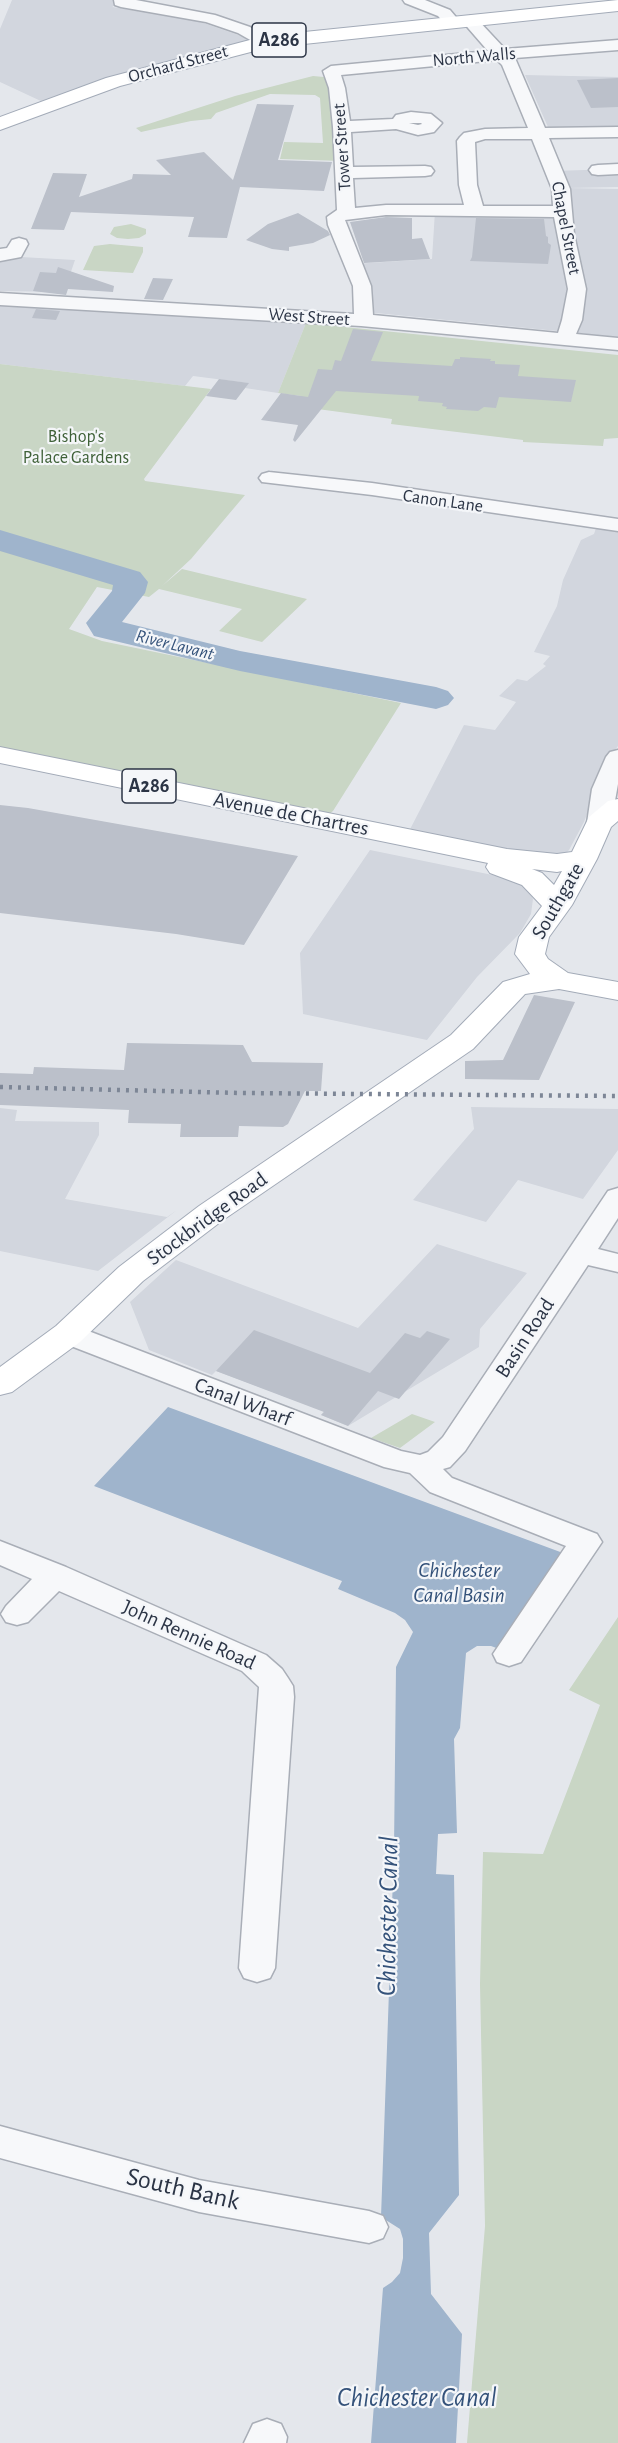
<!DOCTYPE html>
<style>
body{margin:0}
canvas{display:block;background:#e4e7ec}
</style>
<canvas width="618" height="2443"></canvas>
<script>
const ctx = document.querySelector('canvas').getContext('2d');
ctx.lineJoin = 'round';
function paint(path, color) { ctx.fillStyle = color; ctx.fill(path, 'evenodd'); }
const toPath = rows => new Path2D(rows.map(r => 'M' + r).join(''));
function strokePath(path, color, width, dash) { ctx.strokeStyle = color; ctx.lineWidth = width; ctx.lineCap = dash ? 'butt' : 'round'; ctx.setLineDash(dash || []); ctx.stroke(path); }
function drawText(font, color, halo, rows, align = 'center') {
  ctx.font = font + ' "Alegreya Sans",sans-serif'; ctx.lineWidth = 4.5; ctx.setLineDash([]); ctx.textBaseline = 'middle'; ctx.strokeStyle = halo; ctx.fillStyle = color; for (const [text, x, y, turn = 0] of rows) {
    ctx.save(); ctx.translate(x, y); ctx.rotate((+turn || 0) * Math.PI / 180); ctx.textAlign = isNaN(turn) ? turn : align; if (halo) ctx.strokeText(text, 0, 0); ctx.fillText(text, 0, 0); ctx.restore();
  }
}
const built = toPath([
 [12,0,124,0,112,7,195,20,247,38,245,42,43,102,0,82,0,29],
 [525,75,618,77,618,131,548,127],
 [618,169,618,187,566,188,618,189,618,337,366,312,354,264,432,259,435,211,559,213,552,171],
 [21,257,75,260,64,292,0,291,0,258],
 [0,305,306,323,278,393,245,388,248,383,193,376,185,386,0,364],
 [596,528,618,530,618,746,608,759,584,822,569,850,557,863,406,837,464,725,495,730,516,702,499,696,517,679,527,681,546,666,543,664,550,656,534,652,557,606,563,580,581,540,594,534],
 [370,850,517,880,529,890,533,899,531,914,520,933,477,977,427,1040,303,1014,300,953],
 [471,1107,618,1109,618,1150,583,1199,518,1180,486,1222,413,1200,474,1129],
 [0,1108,17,1110,15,1121,99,1122,99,1135,65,1199,167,1217,177,1210,98,1271,0,1251],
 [437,1244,527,1273,480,1329,479,1347,348,1426,321,1415,324,1411,216,1371,212,1375,149,1350,130,1302,176,1260,358,1328]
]);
const green = toPath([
 [313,76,324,77,335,89,342,161,280,159,284,142,323,143,320,98,315,95,270,94,216,113,211,119,191,121,141,132,136,128,235,96],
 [131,224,146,229,146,234,139,238,128,239,117,238,110,234,114,227],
 [110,244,143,247,143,252,133,273,83,270,94,246],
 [306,323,618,355,618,438,604,439,603,446,523,442,523,440,391,424,392,419,295,406,301,396,278,393],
 [0,364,211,389,144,479,145,481,245,495,191,559,162,586,182,569,307,599,262,642,219,631,242,609,159,589,149,597,97,587,69,629,102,641,401,703,333,811,322,819,0,749],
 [412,1414,435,1422,400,1448,371,1438],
 [618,1617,618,2443,467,2443,485,2226,480,1984,483,1852,543,1854,600,1705,569,1690]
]);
const water = toPath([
 [168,1407,563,1553,502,1650,491,1646,477,1646,466,1653,460,1728,454,1739,457,1833,438,1834,436,1874,454,1875,459,2195,429,2233,431,2294,462,2334,456,2443,371,2443,383,2288,392,2282,400,2273,403,2258,403,2239,400,2229,381,2217,394,1849,396,1667,413,1632,405,1620,395,1613,338,1589,342,1581,94,1486]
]);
const stream = toPath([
 [433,701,436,698]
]);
const river = toPath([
 [0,530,140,572,148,582,145,593,122,622,240,651,436,687,448,691,454,698,448,705,436,709,240,671,94,636,86,623,112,591,113,585,0,551,0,530]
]);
const building = toPath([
 [618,78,618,107,591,108,577,80],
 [257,104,294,105,278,160,332,162,324,191,240,187,227,238,188,237,194,217,71,212,64,230,31,229,53,173,87,174,79,197,132,179,133,174,171,175,156,160,204,152,233,180],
 [298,213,328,231,330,235,313,243,289,247,289,251,272,249,246,240,268,224],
 [386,217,412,218,412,239,422,238,430,259,364,263,350,222],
 [476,218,544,219,546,236,548,237,548,243,551,245,548,264,470,261,472,257],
 [58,267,114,286,113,292,68,289,66,295,33,291,40,272,56,273],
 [153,278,173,279,163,300,144,299],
 [36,309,60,311,56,320,32,318],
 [353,329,383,332,371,361,452,366,455,359,460,359,460,357,491,359,490,361,495,361,495,364,520,365,518,376,576,380,571,402,499,397,496,408,484,407,478,411,446,409,447,407,442,406,443,403,418,401,419,396,336,391,295,442,293,440,298,425,261,420,281,393,308,397,318,369,332,370,335,360,341,361],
 [219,379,249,383,236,400,206,396],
 [0,805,28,808,298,856,244,945,176,934,0,913],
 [534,995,575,1002,539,1080,465,1079,465,1061,503,1060],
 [127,1043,243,1045,252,1062,323,1063,321,1091,305,1091,288,1124,283,1127,239,1126,238,1137,180,1137,181,1124,128,1123,129,1110,0,1105,0,1073,33,1074,34,1067,124,1070],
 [254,1330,370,1373,405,1333,420,1338,427,1331,450,1339,399,1399,378,1391,348,1426,321,1415,324,1412,216,1371]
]);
const minor = toPath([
 [114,0,136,0,215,15,250,27,273,42,271,45,259,45,238,33,206,22,121,7,115,5,114,0],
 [403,0,425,0,450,10,461,23,459,26,447,26,438,16,405,3,403,0],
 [470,16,476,18,505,49,618,40,618,50,515,58,545,128,618,127,618,137,549,138,570,189,574,234,586,289,582,320,576,334,618,338,618,350,361,326,0,305,0,293,354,314,353,286,328,225,327,217,337,210,333,127,329,88,323,71,331,66,488,51,462,21,470,16],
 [497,60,502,65,528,128,485,129,464,133,460,137,457,141,459,185,464,205,386,205,355,208,353,178,425,176,431,175,434,171,431,167,425,166,353,167,351,132,396,129,418,135,434,132,442,123,431,114,411,112,396,115,393,119,350,121,345,88,341,75,497,60],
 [409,123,421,123,422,124,418,125,409,123],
 [485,139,532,139,552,189,553,206,483,206,477,185,475,142,485,139],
 [386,215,554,217,568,289,562,320,558,333,373,315,371,286,345,220,386,215],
 [618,164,618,174,598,175,592,174,589,170,592,166,598,165,618,164],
 [19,238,26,240,28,244,21,257,0,261,0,249,7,248,12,240,19,238],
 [269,472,372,483,618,519,618,531,372,495,262,482,259,478,262,474,269,472],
 [618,750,618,784,611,823,608,828,599,830,590,828,587,823,592,789,606,757,610,752,618,750],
 [618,1188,618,1218,598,1249,618,1254,618,1272,588,1265,465,1451,450,1467,443,1469,452,1478,597,1534,602,1542,521,1662,509,1666,497,1662,493,1654,566,1546,430,1492,410,1473,384,1467,58,1341,53,1334,58,1327,68,1325,78,1327,401,1451,420,1455,428,1452,443,1437,608,1191,618,1188],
 [0,1541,66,1567,266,1655,282,1669,288,1678,293,1686,294,1697,275,1968,270,1978,257,1982,244,1978,239,1968,259,1687,242,1671,59,1591,28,1622,17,1625,6,1622,1,1614,6,1606,32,1579,0,1565,0,1541],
 [0,2126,199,2180,369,2211,383,2216,388,2227,383,2238,369,2243,199,2212,0,2158,0,2126],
 [267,2419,281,2424,287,2437,286,2443,244,2443,253,2424,267,2419]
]);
const major = toPath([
 [618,0,618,11,266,48,120,86,0,130,0,117,106,78,265,36,618,0],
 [0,747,507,849,557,854,572,852,589,817,608,801,618,799,618,821,611,827,597,859,572,905,549,937,545,954,548,959,568,973,618,982,618,1000,559,989,525,994,473,1049,223,1220,143,1281,80,1342,12,1392,0,1395,0,1367,56,1326,119,1267,199,1206,451,1035,503,982,530,974,515,954,519,937,542,906,522,885,490,873,486,867,488,863,0,763,0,747],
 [532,869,557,872,562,871,554,885,542,873,532,869]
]);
const rail = toPath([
 [0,1087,240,1093,618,1096]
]);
const farStreetnames = [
 ["North Walls",474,57,-5],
 ["Orchard Street",178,64,-15],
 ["Tower Street",342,147,-94],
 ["Chapel Street",566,228,79],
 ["West Street",309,317,4],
 ["Canon Lane",443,501,8]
];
const farParknames = [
 ["Bishop's",76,437],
 ["Palace Gardens",76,458]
];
const farWaternames = [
 ["River Lavant",175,645,14]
];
const shields = [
 [279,40,54],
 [149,786,54]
];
const shieldNames = [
 ["A286",279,40],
 ["A286",149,786]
];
const streetNames = [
 ["Avenue de Chartres",291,814,11],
 ["Southgate",558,901,-60],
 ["Stockbridge Road",207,1219,-36],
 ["Basin Road",525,1338,-57],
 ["Canal Wharf",243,1402,21],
 ["John Rennie Road",189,1635,24]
];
const waterNames = [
 ["Chichester",459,1570],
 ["Canal Basin",459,1595]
];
const nearStreetnames = [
 ["South Bank",183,2189,13]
];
const nearWaternames = [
 ["Chichester Canal",388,1916,-89],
 ["Chichester Canal",417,2398]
];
paint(built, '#d2d6de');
paint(green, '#c9d6c5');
paint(water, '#9fb4cc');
strokePath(stream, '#9fb4cc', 6);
paint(river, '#9fb4cc');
paint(building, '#bbc0ca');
strokePath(minor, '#a9aeb7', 3);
strokePath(major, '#a3abb8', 2);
paint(minor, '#f7f8fa');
paint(major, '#fff');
strokePath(rail, '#7d8696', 4.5, [3, 6]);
drawText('18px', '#2b3445', '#f4f6f9', farStreetnames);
drawText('18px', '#3f6138', '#f4f6f9', farParknames);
drawText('italic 18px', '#34527a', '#f4f6f9', farWaternames);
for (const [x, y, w] of shields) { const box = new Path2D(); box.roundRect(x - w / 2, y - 17, w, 34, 4.5); ctx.fillStyle = '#f4f6f9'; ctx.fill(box); strokePath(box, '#2b3445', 1.5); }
drawText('bold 20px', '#2b3445', null, shieldNames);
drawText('21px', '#2b3445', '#f4f6f9', streetNames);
drawText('italic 22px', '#34527a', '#f4f6f9', waterNames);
drawText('26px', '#2b3445', '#f4f6f9', nearStreetnames);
drawText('italic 27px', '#34527a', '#f4f6f9', nearWaternames);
</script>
